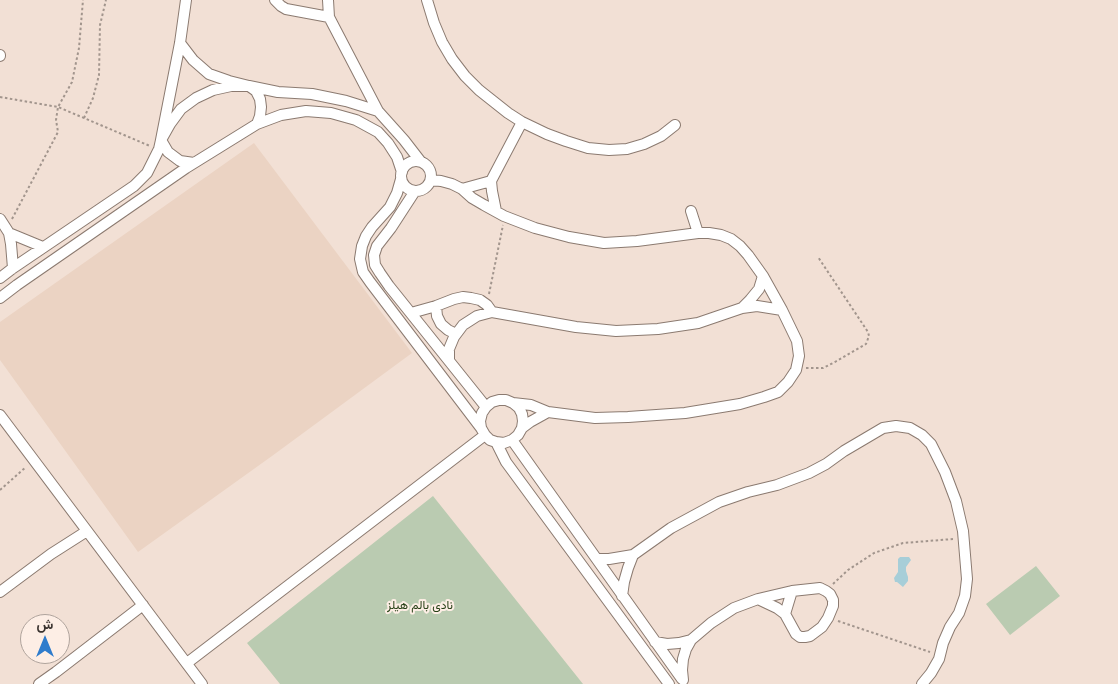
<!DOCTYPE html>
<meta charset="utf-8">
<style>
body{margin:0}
#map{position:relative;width:1118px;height:684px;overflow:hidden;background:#f2e0d5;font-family:"Varela Round",Vazirmatn,sans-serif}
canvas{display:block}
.north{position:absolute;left:20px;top:614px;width:50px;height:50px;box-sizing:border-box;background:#fdeee5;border:1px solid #afa39c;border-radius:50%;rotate:0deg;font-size:14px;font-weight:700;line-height:20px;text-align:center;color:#3a332f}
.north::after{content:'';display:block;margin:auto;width:18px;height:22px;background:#2f7ccc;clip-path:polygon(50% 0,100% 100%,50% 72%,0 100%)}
</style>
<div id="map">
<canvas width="1118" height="684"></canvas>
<div class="north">ش</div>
</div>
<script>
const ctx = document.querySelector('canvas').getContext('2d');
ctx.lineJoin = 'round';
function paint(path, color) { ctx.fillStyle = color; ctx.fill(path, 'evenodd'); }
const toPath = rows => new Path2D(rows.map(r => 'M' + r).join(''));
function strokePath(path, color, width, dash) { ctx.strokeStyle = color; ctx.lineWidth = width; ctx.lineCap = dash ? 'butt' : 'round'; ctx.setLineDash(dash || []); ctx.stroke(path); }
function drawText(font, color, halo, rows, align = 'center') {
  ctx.font = font + ' "Varela Round",Vazirmatn,sans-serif'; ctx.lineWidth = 4; ctx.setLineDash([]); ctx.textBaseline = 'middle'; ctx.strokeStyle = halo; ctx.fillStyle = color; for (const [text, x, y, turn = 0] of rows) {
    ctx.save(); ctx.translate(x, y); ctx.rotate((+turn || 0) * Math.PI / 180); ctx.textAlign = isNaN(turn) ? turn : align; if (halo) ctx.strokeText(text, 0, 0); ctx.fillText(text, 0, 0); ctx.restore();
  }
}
const built = toPath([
 [254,143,412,353,272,456,138,552,0,360,0,322]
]);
const green = toPath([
 [433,496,583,684,280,684,247,643],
 [1036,566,1060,596,1010,635,986,604]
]);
const water = toPath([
 [900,557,909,557,911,560,906,567,906,571,908,577,908,581,903,587,897,582,895,582,894,578,898,572,898,559]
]);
const path = toPath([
 [0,97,58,107,150,146],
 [84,118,93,98,99,75,100,25,106,0],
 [12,219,58,132,56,120,58,107,72,82,79,48,83,0],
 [489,294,503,225],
 [806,368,823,368,835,362,866,344,869,336,868,332,818,257],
 [0,490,26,467],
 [833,584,848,570,874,553,903,543,953,539],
 [838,621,930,652]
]);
const minor = toPath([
 [186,0,180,43,161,140,168,152,180,161,194,163],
 [275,0,281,6,286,9,329,17,328,0],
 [427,0,434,23,442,42,452,59,465,76,479,90,508,113,522,122,547,134,566,141,588,148,609,150,627,149,644,144,661,136,675,125],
 [329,17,378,111],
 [180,43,193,60,209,74,229,81,249,86,256,91,260,99,261,107,260,116,257,124],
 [0,56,0,55],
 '401 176a15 15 0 1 1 30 0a15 15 0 1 1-30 0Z',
 [401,179,397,193,390,207,372,227,366,236,362,246,360,259,363,272,370,282,481,428],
 [431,180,441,181,452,184,462,189,472,198,484,205,504,216,535,228,569,237,604,243,637,241,698,233,709,233,721,235,731,239,740,246,748,255,763,276,782,310,797,341,799,356,796,370,788,382,778,392,764,397,740,404,685,413,628,417,595,418,548,412,531,405,513,403,506,400,499,400,492,402,486,407,482,413,480,421,481,428,485,435,490,440,496,442,504,443,512,440,518,435,522,428,523,421,522,414,519,408,513,403],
 [462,189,491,181],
 [415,191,391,228,377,246,374,255,375,265,380,273,389,286,486,407],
 [496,211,492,191,491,181,522,122],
 [691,211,698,233],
 [0,219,9,233,11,244,13,268],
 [9,233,43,247],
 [0,278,13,268,134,186,147,173,159,149,161,140,170,124,181,109,196,98,213,90,231,86,249,86,278,92,312,94,346,101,378,111,404,140,421,162],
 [0,298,17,285,186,168,257,124,281,115,306,111,331,113,356,120,378,132,388,143,397,157,402,172],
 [436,306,437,316,441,324,448,330,456,334],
 [742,308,750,300,759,289,763,276],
 [411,313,436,306,454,299,463,297,471,298,480,300,487,305,492,312],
 [449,361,449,349,454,337,463,325,477,316,492,312,576,327,616,331,658,329,698,323,742,308,757,306,782,310],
 [0,415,202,684],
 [522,428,530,422,548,412],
 [512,440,682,679],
 [496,442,506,462,669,684],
 [597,559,609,559,633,555,671,528,719,502,748,492,777,485,809,473,826,464,844,451,883,428,896,426,910,428,922,435,931,444,945,472,956,501,963,531,967,579,965,596,959,613,950,627,943,643,939,659,931,673,922,684],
 [0,592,51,554,87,531],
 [622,596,624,582,628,568,633,555],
 [785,614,792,591],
 [655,642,667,644,679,643,691,640],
 [187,663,485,435],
 [683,680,682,670,683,659,686,649,691,640,711,623,734,608,758,599,777,608,785,614,796,634,800,637,805,637,810,636,822,627,828,618,833,606,833,600,830,594,826,591,820,588,792,591,758,599],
 [39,684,56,672,143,605]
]);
const parkNames = [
 ["نادى بالم هيلز",420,606]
];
paint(built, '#ebd3c3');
paint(green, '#bacbb1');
paint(water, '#a7ced8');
strokePath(minor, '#8b7a70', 12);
strokePath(path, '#a2958d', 2, [2.5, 2.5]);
strokePath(minor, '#fff', 10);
drawText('12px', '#263f15', '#fdeee5', parkNames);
</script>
